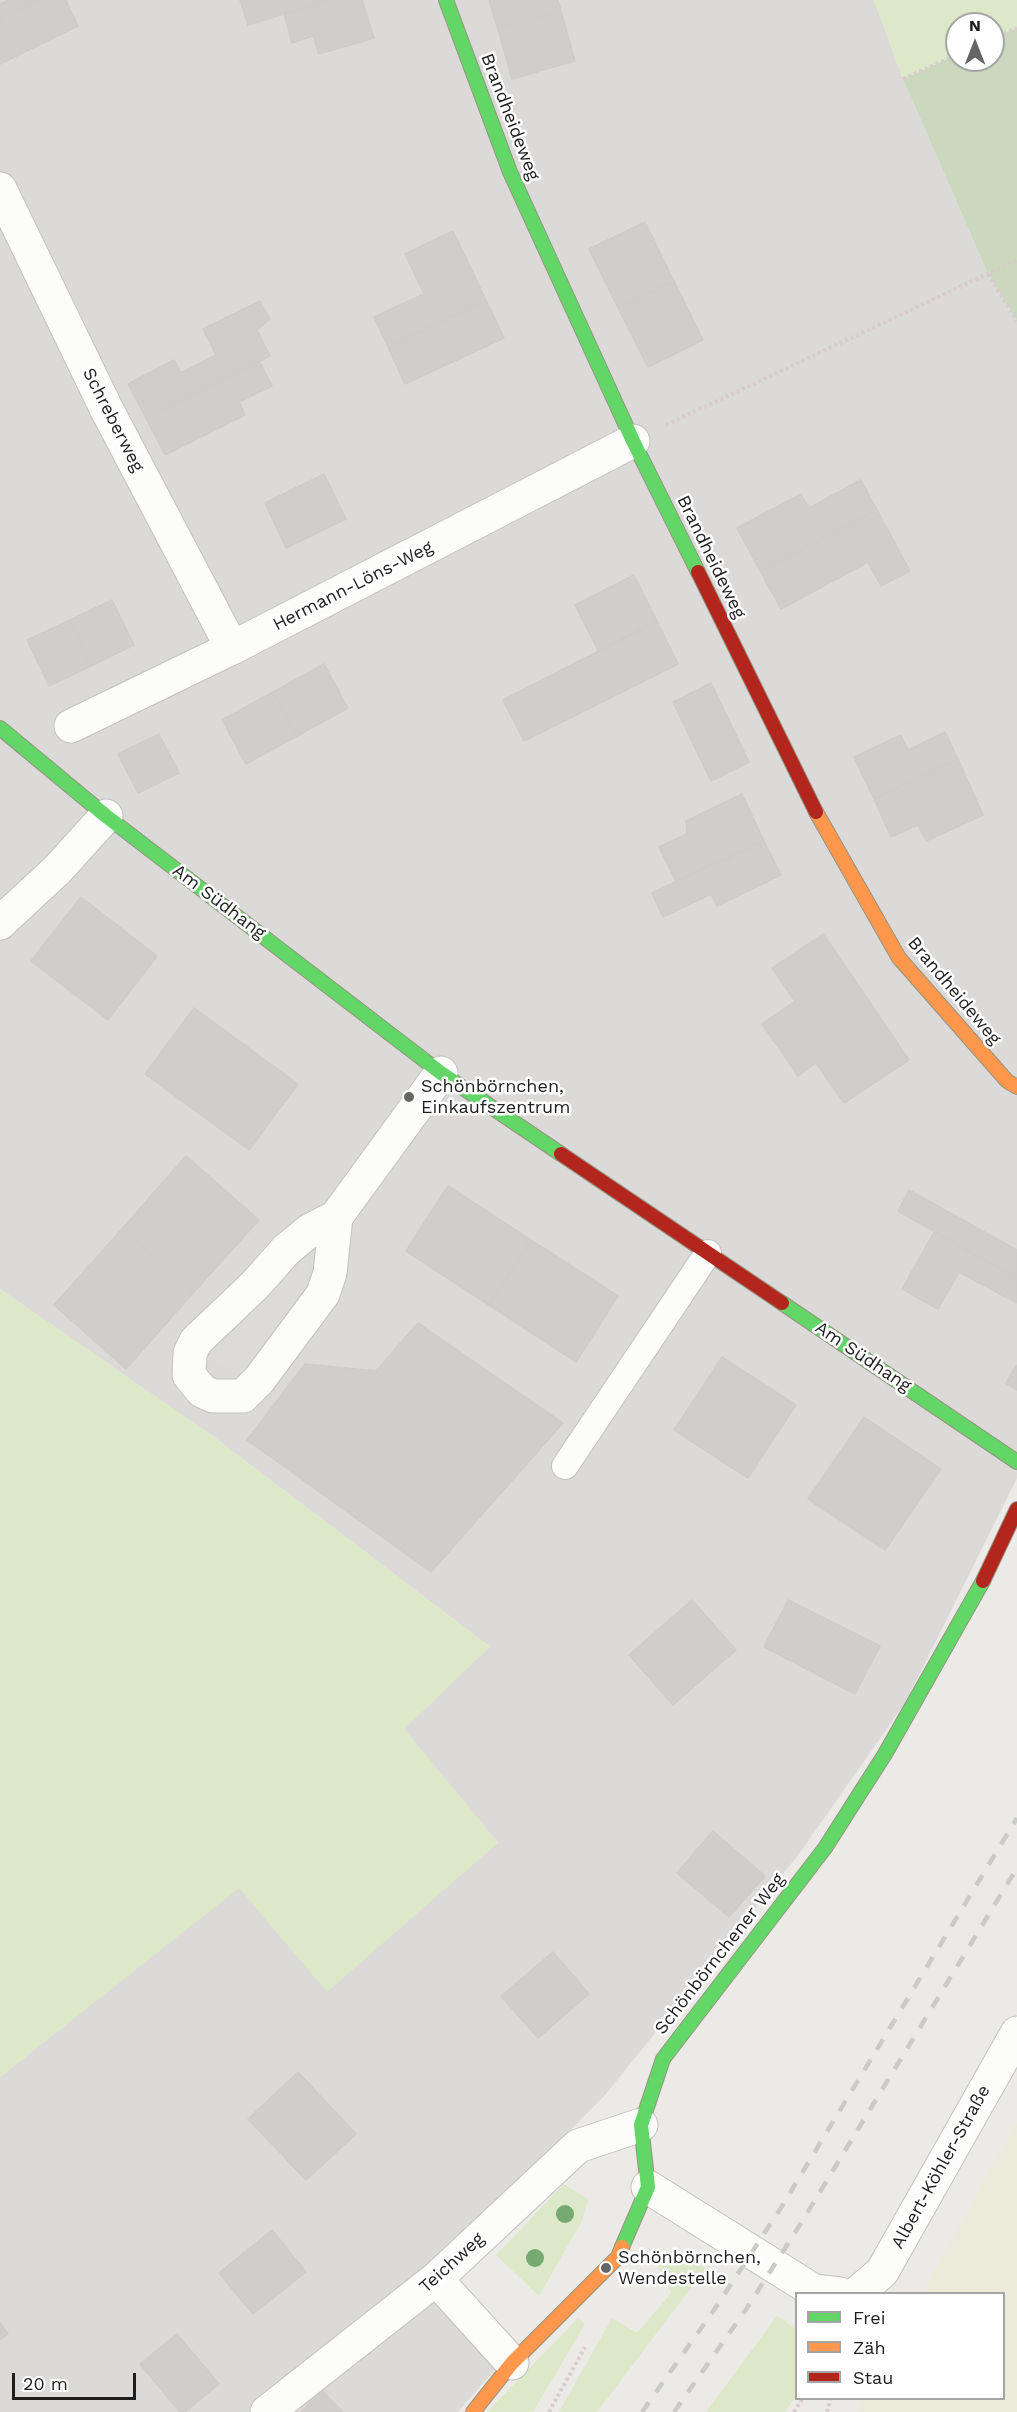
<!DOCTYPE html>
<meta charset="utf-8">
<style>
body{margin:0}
#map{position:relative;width:1017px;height:2412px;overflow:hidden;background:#eceae7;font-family:"Work Sans",sans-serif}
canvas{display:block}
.legend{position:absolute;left:795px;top:2292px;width:210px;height:108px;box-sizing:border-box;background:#fff;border:2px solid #a5a5a5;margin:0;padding:8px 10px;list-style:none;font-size:18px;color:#1e1e1e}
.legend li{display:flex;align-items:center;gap:12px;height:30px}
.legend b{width:30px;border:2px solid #a5a5a5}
.north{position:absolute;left:945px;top:12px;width:60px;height:60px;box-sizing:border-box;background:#fff;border:2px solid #a5a5a5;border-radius:50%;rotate:0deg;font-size:16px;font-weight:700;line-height:24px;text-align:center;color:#1e1e1e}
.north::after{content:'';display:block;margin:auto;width:21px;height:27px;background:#666564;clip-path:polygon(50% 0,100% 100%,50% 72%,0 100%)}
.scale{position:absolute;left:12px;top:2373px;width:124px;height:27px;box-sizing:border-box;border:3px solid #1e1e1e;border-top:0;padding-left:8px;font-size:18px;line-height:21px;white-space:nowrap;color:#1e1e1e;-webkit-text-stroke:4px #fff;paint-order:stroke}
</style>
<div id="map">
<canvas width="1017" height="2412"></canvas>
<ul class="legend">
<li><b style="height:8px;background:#63d668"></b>Frei</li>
<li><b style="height:8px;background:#ff974d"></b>Zäh</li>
<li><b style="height:8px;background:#b3261e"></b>Stau</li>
</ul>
<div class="north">N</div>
<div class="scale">20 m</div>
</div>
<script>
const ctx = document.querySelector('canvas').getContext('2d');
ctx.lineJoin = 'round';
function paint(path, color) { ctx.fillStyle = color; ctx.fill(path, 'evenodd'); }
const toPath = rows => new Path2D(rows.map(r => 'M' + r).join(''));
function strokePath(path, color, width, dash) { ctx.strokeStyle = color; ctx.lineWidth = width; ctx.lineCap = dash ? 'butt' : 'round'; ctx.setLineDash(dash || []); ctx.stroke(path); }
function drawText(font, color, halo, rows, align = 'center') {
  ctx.font = font + ' "Work Sans",sans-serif'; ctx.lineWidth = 5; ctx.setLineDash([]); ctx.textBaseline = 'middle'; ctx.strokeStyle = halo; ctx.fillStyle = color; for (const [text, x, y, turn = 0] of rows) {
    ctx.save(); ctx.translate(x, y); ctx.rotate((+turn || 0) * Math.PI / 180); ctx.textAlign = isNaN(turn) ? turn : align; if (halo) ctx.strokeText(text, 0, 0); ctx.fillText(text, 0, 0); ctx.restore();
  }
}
const residential = toPath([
 [0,0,874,0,903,79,988,274,1017,321,1017,1478,905,1703,799,1854,606,2094,475,2227,416,2278,497,2367,458,2412,0,2412,0,2077,239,1887,498,1843,404,1729,489,1646,214,1437,0,1289]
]);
const farmland = toPath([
 [1017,2121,1017,2412,856,2412,864,2399,1004,2398,1004,2294,922,2293]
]);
const grass = toPath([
 [874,0,1017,0,1017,28,993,38,993,24,957,24,957,55,903,79],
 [0,1289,214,1437,490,1647,404,1729,498,1843,327,1992,239,1888,0,2077],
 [564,2184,588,2199,582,2221,539,2296,496,2255],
 [671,2252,706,2268,597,2412,559,2412,612,2318,637,2333,671,2293,657,2264],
 [777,2316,796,2329,796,2396,785,2412,706,2412],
 [578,2318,585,2324,533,2412,487,2412]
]);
const forest = toPath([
 [1017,28,1017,321,988,274,903,79,957,55,957,60,993,60,993,38]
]);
const parking = toPath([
 [310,1257,304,1295,238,1374,211,1358,289,1269]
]);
const building = toPath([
 [8,0,38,0,0,18,0,4,8,0],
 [38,0,66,0,78,26,0,64,0,18,38,0],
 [240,0,330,0,248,25,240,0],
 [330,0,362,0,374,38,319,54,313,36,292,43,284,13,330,0],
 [489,0,558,0,561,11,498,29,489,0],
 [561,11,575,61,512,79,498,29,561,11],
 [645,222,674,281,618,308,589,249,645,222],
 [453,231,486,300,388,347,374,317,424,294,405,254,453,231],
 [674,281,703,340,648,367,618,308,674,281],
 [486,300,504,338,405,384,388,347,486,300],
 [260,301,270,319,257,330,270,356,146,418,128,384,174,360,181,373,216,355,203,329,260,301],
 [259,361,272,386,239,402,245,415,165,455,146,418,259,361],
 [324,474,346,519,286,548,265,503,324,474],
 [861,480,877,510,760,571,737,528,801,494,809,508,861,480],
 [877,510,910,571,881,586,868,562,781,609,760,571,877,510],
 [634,575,657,621,599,652,575,605,634,575],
 [112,600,134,645,91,666,70,620,112,600],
 [70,620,91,666,49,686,27,640,70,620],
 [657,621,678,664,524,741,503,700,657,621],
 [324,664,348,708,297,736,273,692,324,664],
 [711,683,749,762,711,781,673,702,711,683],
 [273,692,297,736,246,764,222,720,273,692],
 [945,732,958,759,874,799,854,757,901,735,908,750,945,732],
 [159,734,179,773,138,793,118,754,159,734],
 [958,759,983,815,926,841,918,825,891,837,874,799,958,759],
 [742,794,764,841,676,881,659,847,687,834,686,821,742,794],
 [764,841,781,875,717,906,711,894,663,917,652,893,764,841],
 [81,897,157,956,108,1020,31,961,81,897],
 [823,934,865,995,781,1051,762,1024,795,1001,772,968,823,934],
 [865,995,909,1060,844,1103,816,1063,798,1076,781,1051,865,995],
 [194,1008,298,1084,249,1150,145,1074,194,1008],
 [186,1156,259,1220,194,1292,122,1229,186,1156],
 [448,1186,531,1240,489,1305,406,1251,448,1186],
 [909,1190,1017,1250,1017,1278,898,1211,909,1190],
 [122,1229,194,1292,126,1369,54,1305,122,1229],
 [934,1232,1017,1278,1017,1303,959,1272,938,1309,902,1289,934,1232],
 [531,1240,618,1296,576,1362,489,1305,531,1240],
 [418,1323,563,1423,431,1572,247,1440,305,1364,376,1371,418,1323],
 [722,1357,796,1405,748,1478,674,1430,722,1357],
 [1017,1365,1017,1390,1006,1383,1017,1365],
 [864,1417,941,1469,885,1550,808,1499,864,1417],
 [692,1600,736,1650,673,1705,629,1655,692,1600],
 [788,1600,880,1646,855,1694,764,1647,788,1600],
 [713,1831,765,1876,729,1917,677,1873,713,1831],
 [553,1952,589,1994,538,2038,501,1996,553,1952],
 [298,2072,356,2134,306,2180,248,2119,298,2072],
 [272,2230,306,2272,253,2314,219,2273,272,2230],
 [0,2323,8,2334,0,2340,0,2323],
 [177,2334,219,2384,185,2412,180,2412,140,2364,177,2334],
 [322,2391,343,2412,301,2412,322,2391]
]);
const path = toPath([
 [993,38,1017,28],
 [903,79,957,55],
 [988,274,1017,321],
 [666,425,1017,260],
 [549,2412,585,2347],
 [794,2412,803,2398],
 [827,2412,831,2398]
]);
const lane = toPath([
 [565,1466,708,1253]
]);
const street = toPath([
 [0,189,106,408,232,648],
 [71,726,232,648,633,441],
 [0,923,58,869,106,816],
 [336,1217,330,1273,323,1294,259,1380,243,1396,213,1396,202,1391,189,1375,190,1353,196,1341,255,1285,286,1250,309,1231,336,1217,441,1073],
 [648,2187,814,2291,840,2294],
 [436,2279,512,2363],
 [856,2294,882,2272,1017,2033],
 [267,2412,436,2279,578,2146,641,2125]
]);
const fast = toPath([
 [446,0,510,172,633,441,698,572],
 [0,728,106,816,441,1073,561,1154],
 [782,1303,1017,1462],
 [622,2247,648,2187,641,2125,663,2059,825,1848,885,1754,983,1581]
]);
const slow = toPath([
 [816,812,899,958,1007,1081,1017,1087],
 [473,2412,512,2363,618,2257,622,2247]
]);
const jam = toPath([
 [698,572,816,812],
 [561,1154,782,1303],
 [983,1581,1017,1509]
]);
const rail = toPath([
 [642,2412,716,2307,779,2211,1017,1818],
 [674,2412,747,2308,801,2223,1017,1868]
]);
const trees = [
 [565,2214],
 [535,2258]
];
const markers = [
 [409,1097,6,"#666564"],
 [606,2268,6,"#666564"]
];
const streetNames = [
 ["Brandheideweg",510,117,69],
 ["Schreberweg",113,420,63],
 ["Brandheideweg",711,557,64],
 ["Hermann-Löns-Weg",353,586,-27],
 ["Am Südhang",219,902,37],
 ["Brandheideweg",954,991,50],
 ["Am Südhang",863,1357,34],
 ["Schönbörnchener Weg",720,1954,-52],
 ["Albert-Köhler-Straße",941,2167,-61],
 ["Teichweg",452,2263,-42]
];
const poiNames = [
 ["Schönbörnchen,",421,1087],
 ["Einkaufszentrum",421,1108],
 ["Schönbörnchen,",618,2258],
 ["Wendestelle",618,2279]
];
paint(residential, '#dbdad8');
paint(farmland, '#ecebdb');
paint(grass, '#dde8c8');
paint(forest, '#cad9be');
paint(parking, '#dcdbda');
paint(building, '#d0cecc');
strokePath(building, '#cfcbc8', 1.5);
strokePath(lane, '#c2c1bf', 28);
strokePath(street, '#c2c1bf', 35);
strokePath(fast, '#969480', 16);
strokePath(slow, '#969480', 16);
strokePath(jam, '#969480', 16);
strokePath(path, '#d9cbcb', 4, [3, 3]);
strokePath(lane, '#fcfcfb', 26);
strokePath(street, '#fcfcfb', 33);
strokePath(fast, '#63d668', 14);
strokePath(slow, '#ff974d', 14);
strokePath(jam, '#b3261e', 14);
strokePath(rail, '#cacac9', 4.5, [12, 12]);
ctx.fillStyle = '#76aa72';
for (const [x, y] of trees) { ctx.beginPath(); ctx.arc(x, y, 9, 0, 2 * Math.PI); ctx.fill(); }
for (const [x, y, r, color] of markers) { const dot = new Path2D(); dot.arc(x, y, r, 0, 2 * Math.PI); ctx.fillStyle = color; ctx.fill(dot); strokePath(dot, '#fff', 2); }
drawText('18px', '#1e1e1e', '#fff', streetNames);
drawText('18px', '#1e1e1e', '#fff', poiNames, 'left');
</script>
